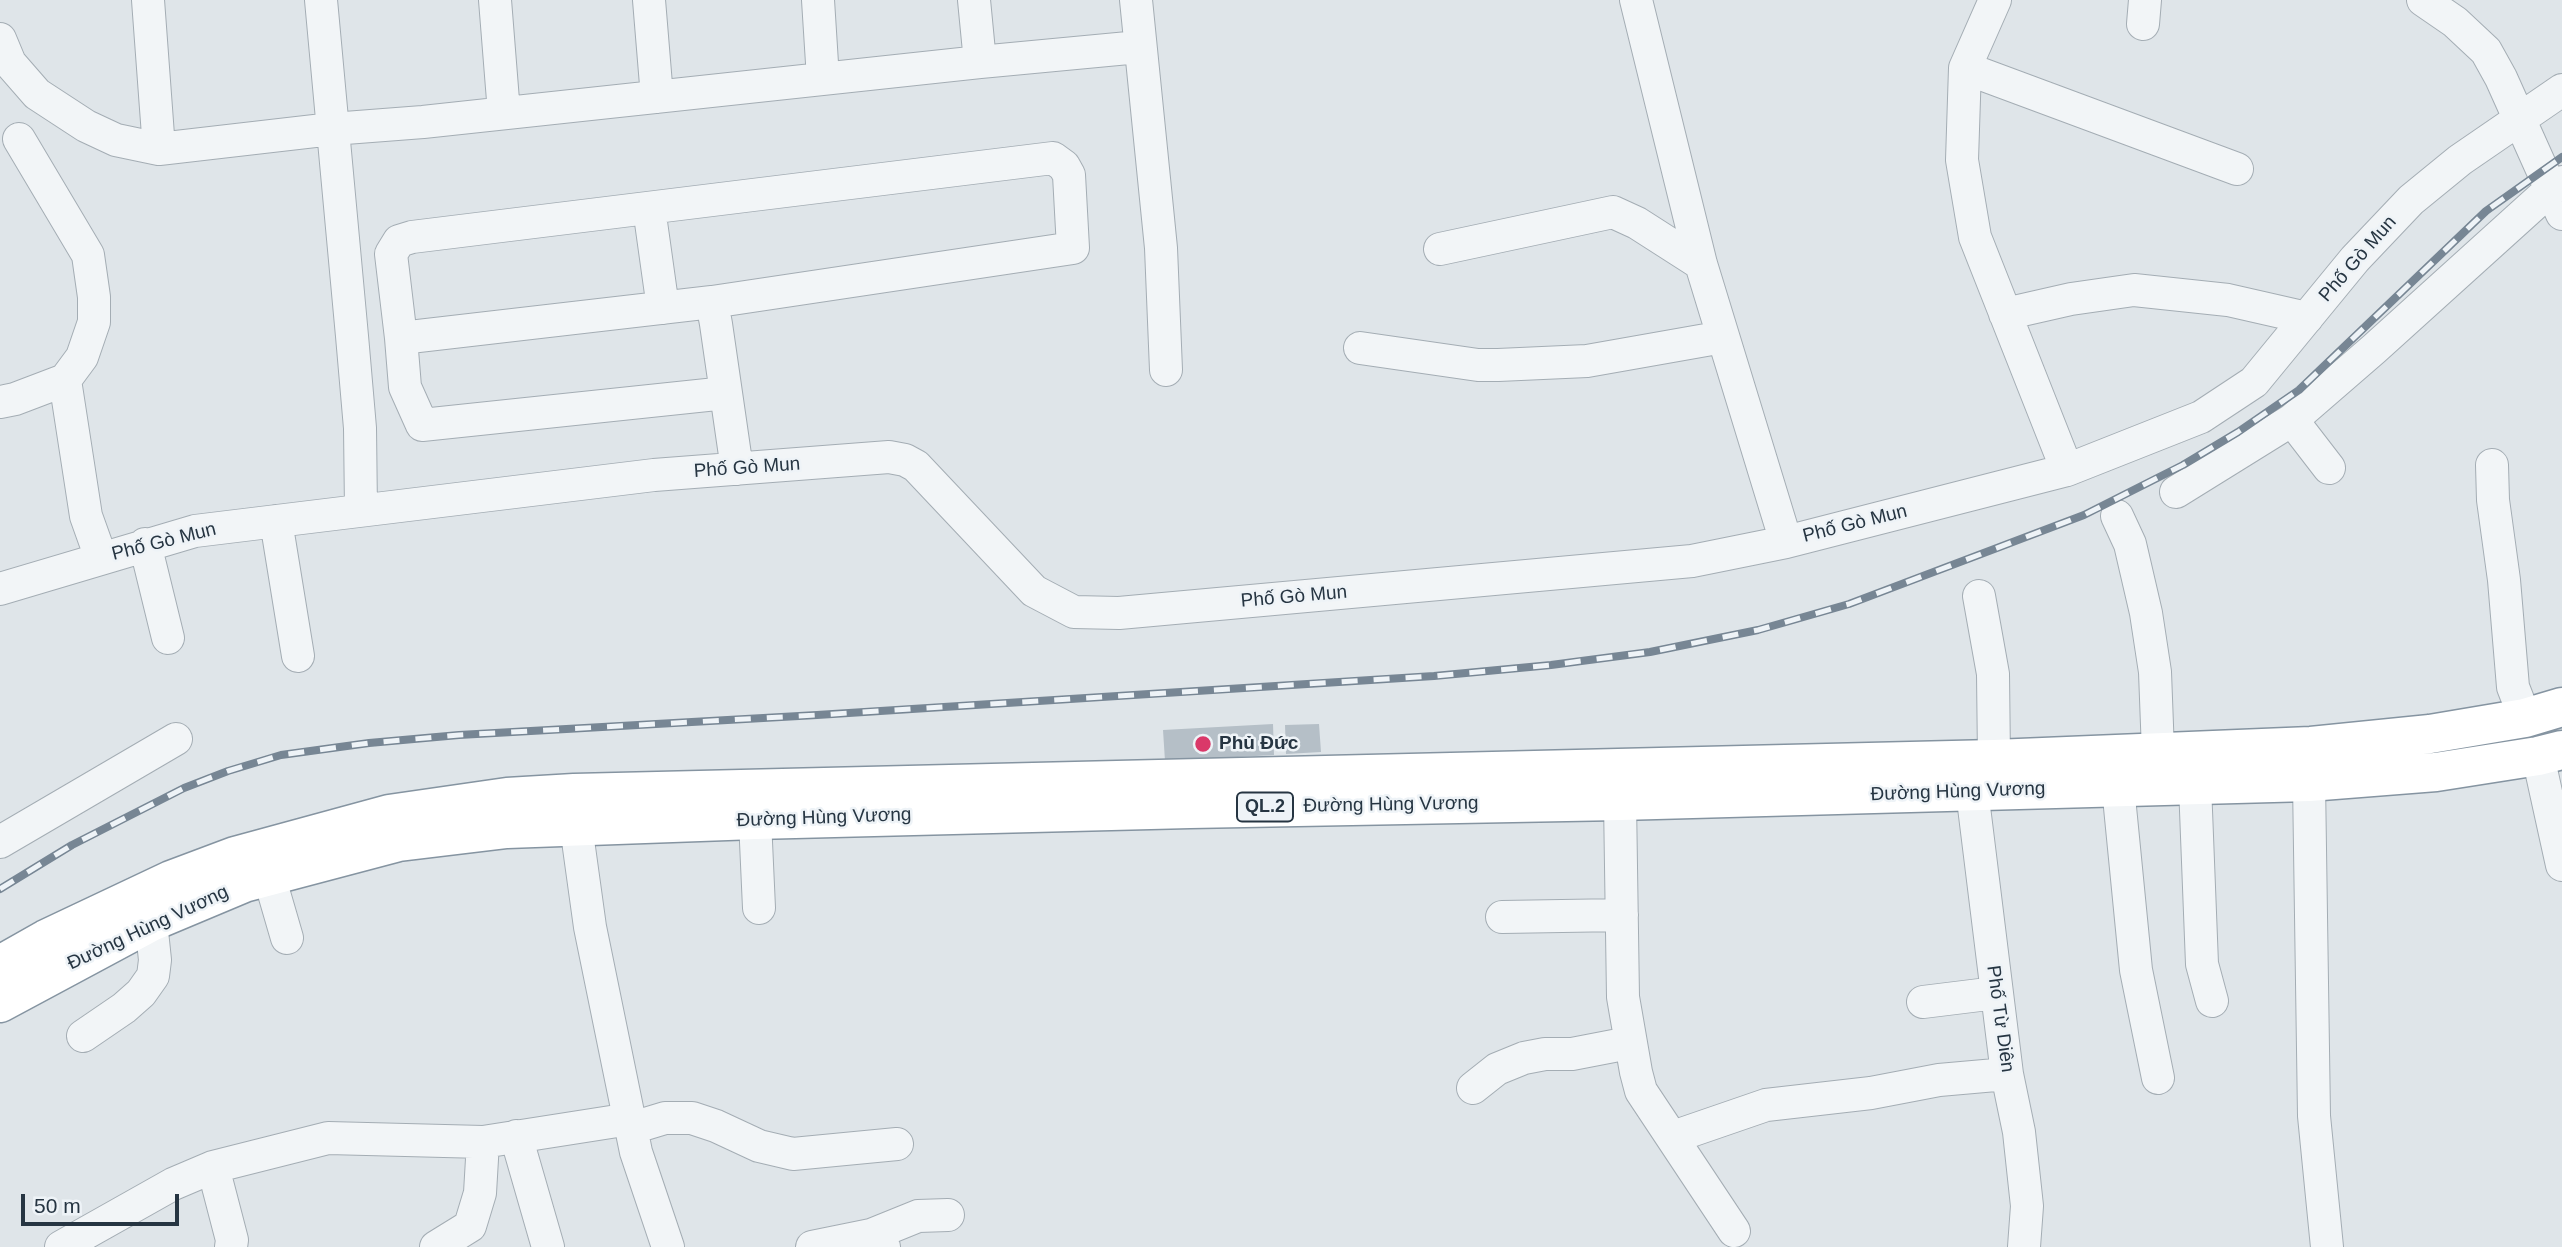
<!DOCTYPE html>
<meta charset="utf-8">
<style>
body{margin:0}
#map{position:relative;width:2562px;height:1247px;overflow:hidden;background:#dfe5e9;font-family:Arial,sans-serif}
canvas{display:block}
.scale{position:absolute;left:21px;top:1194px;width:158px;height:32px;box-sizing:border-box;border:4px solid #263542;border-top:0;padding-left:9px;font-size:21px;line-height:24px;white-space:nowrap;color:#263542;-webkit-text-stroke:5px #eef3f7;paint-order:stroke}
</style>
<div id="map">
<canvas width="2562" height="1247"></canvas>
<div class="scale">50 m</div>
</div>
<script>
const ctx = document.querySelector('canvas').getContext('2d');
ctx.lineJoin = 'round';
function paint(path, color) { ctx.fillStyle = color; ctx.fill(path, 'evenodd'); }
const toPath = rows => new Path2D(rows.map(r => 'M' + r).join(''));
function strokePath(path, color, width, dash) { ctx.strokeStyle = color; ctx.lineWidth = width; ctx.lineCap = dash ? 'butt' : 'round'; ctx.setLineDash(dash || []); ctx.stroke(path); }
function drawText(font, color, halo, rows, align = 'center') {
  ctx.font = font + ' Arial,sans-serif'; ctx.lineWidth = 5; ctx.setLineDash([]); ctx.textBaseline = 'middle'; ctx.strokeStyle = halo; ctx.fillStyle = color; for (const [text, x, y, turn = 0] of rows) {
    ctx.save(); ctx.translate(x, y); ctx.rotate((+turn || 0) * Math.PI / 180); ctx.textAlign = isNaN(turn) ? turn : align; if (halo) ctx.strokeText(text, 0, 0); ctx.fillText(text, 0, 0); ctx.restore();
  }
}
const building = toPath([
 [1273,724,1274,755,1165,761,1163,730],
 [1319,724,1321,752,1286,754,1285,725]
]);
const minor = toPath([
 [148,0,159,149],
 [321,0,352,336,360,428,361,510],
 [495,0,504,113],
 [649,0,657,97],
 [818,0,823,79],
 [974,0,980,62],
 [1136,0,1161,248,1166,370],
 [1636,0,1701,264,1786,542],
 [1995,0,1965,68,1962,160,1975,237,2067,470],
 [2423,0,2455,22,2486,51,2501,78,2562,214],
 [2143,24,2145,0],
 [0,39,10,63,37,94,86,126,116,140,159,149,332,129,423,122,980,62,1139,47],
 [1965,68,2237,169],
 [19,139,88,255,94,297,94,322,82,357,65,380,86,516,101,558],
 [649,208,663,308],
 [1440,249,1613,212,1637,223,1701,264],
 [2005,314,2071,299,2134,290,2228,300,2307,318],
 [401,338,712,302],
 [1360,348,1478,365,1498,365,1587,361,1723,337],
 [726,393,422,425,405,387,401,338,391,254,399,241,412,237,1053,158,1064,166,1069,175,1073,248,712,302,716,324,726,393,737,469],
 [0,402,15,399,65,380],
 [2292,420,2329,468],
 [2492,465,2493,500,2504,580,2513,687,2525,718],
 [2176,492,2292,420,2374,349,2551,189,2562,182],
 [2117,516,2130,544,2146,613,2155,672,2158,752],
 [276,521,298,656],
 [145,544,168,638],
 [0,589,195,531,654,475,889,457,905,460,916,466,1034,591,1074,612,1119,613,1692,561,1786,542,2067,470,2201,417,2254,382,2355,259,2411,200,2460,160,2562,90],
 [1979,596,1993,674,1994,759],
 [2538,756,2562,865],
 [2309,782,2314,1116,2327,1247],
 [2195,785,2202,964,2212,1001],
 [2118,787,2136,970,2158,1078],
 [1972,791,2007,1074,2019,1132,2027,1206,2024,1247],
 [1620,801,1623,997,1636,1072,1641,1091,1734,1231],
 [755,820,759,908],
 [576,826,590,927,636,1152,668,1247],
 [0,842,176,739],
 [269,876,287,938],
 [1502,917,1622,915],
 [1923,1002,1996,993],
 [83,1036,124,1008,141,993,153,976,155,960,151,922],
 [1473,1088,1497,1069,1524,1058,1545,1054,1572,1054,1629,1043],
 [632,1128,665,1118,692,1118,716,1126,759,1146,793,1154,897,1144],
 [516,1136,548,1247],
 [1673,1137,1766,1105,1871,1093,1939,1080,2007,1074],
 [213,1167,232,1240,231,1247],
 [871,1235,918,1216,948,1215],
 [61,1247,173,1184,213,1167,328,1138,483,1142,630,1119],
 [436,1247,470,1226,480,1193,483,1142],
 [812,1247,871,1235,879,1238,884,1247]
]);
const highway = toPath([
 [0,965,46,939,171,880,235,856,389,814,507,797,574,793,1994,759,2311,746,2430,734,2525,718,2562,707],
 [0,1003,151,922,244,883,399,842,507,829,755,820,1190,809,1620,801,2309,782,2436,772,2538,756,2562,750]
]);
const rail = toPath([
 [0,889,72,845,184,788,228,771,281,755,369,743,459,735,817,715,1434,676,1551,665,1650,652,1758,630,1849,604,2084,515,2183,465,2238,432,2299,390,2486,211,2562,157]
]);
const markers = [
 [1203,744,9,"#da3869"]
];
const shields = [
 [1265,807,56]
];
const shieldNames = [
 ["QL.2",1265,807]
];
const streetNames = [
 ["Phố Gò Mun",2358,259,-49],
 ["Phố Gò Mun",747,468,-4],
 ["Phố Gò Mun",1855,524,-14],
 ["Phố Gò Mun",164,542,-14],
 ["Phố Gò Mun",1294,597,-5],
 ["Đường Hùng Vương",1958,792,-2],
 ["Đường Hùng Vương",1391,805,-1],
 ["Đường Hùng Vương",824,818,-2],
 ["Đường Hùng Vương",148,928,-25],
 ["Phố Từ Diên",2000,1019,82]
];
const poiNames = [
 ["Phủ Đức",1219,744]
];
paint(building, '#b5bfc7');
strokePath(minor, '#a4adb4', 34);
strokePath(highway, '#8594a1', 41);
strokePath(minor, '#f2f5f7', 32);
strokePath(highway, '#fff', 38);
strokePath(rail, '#778694', 8);
strokePath(rail, '#eef3f7', 5, [16]);
for (const [x, y, r, color] of markers) { const dot = new Path2D(); dot.arc(x, y, r, 0, 2 * Math.PI); ctx.fillStyle = color; ctx.fill(dot); strokePath(dot, '#eef3f7', 2.5); }
for (const [x, y, w] of shields) { const box = new Path2D(); box.roundRect(x - w / 2, y - 14.5, w, 29, 5); ctx.fillStyle = '#eef3f7'; ctx.fill(box); strokePath(box, '#263542', 2); }
drawText('bold 18px', '#263542', null, shieldNames);
drawText('19px', '#263542', '#eef3f7', streetNames);
drawText('bold 19px', '#263542', '#eef3f7', poiNames, 'left');
</script>
